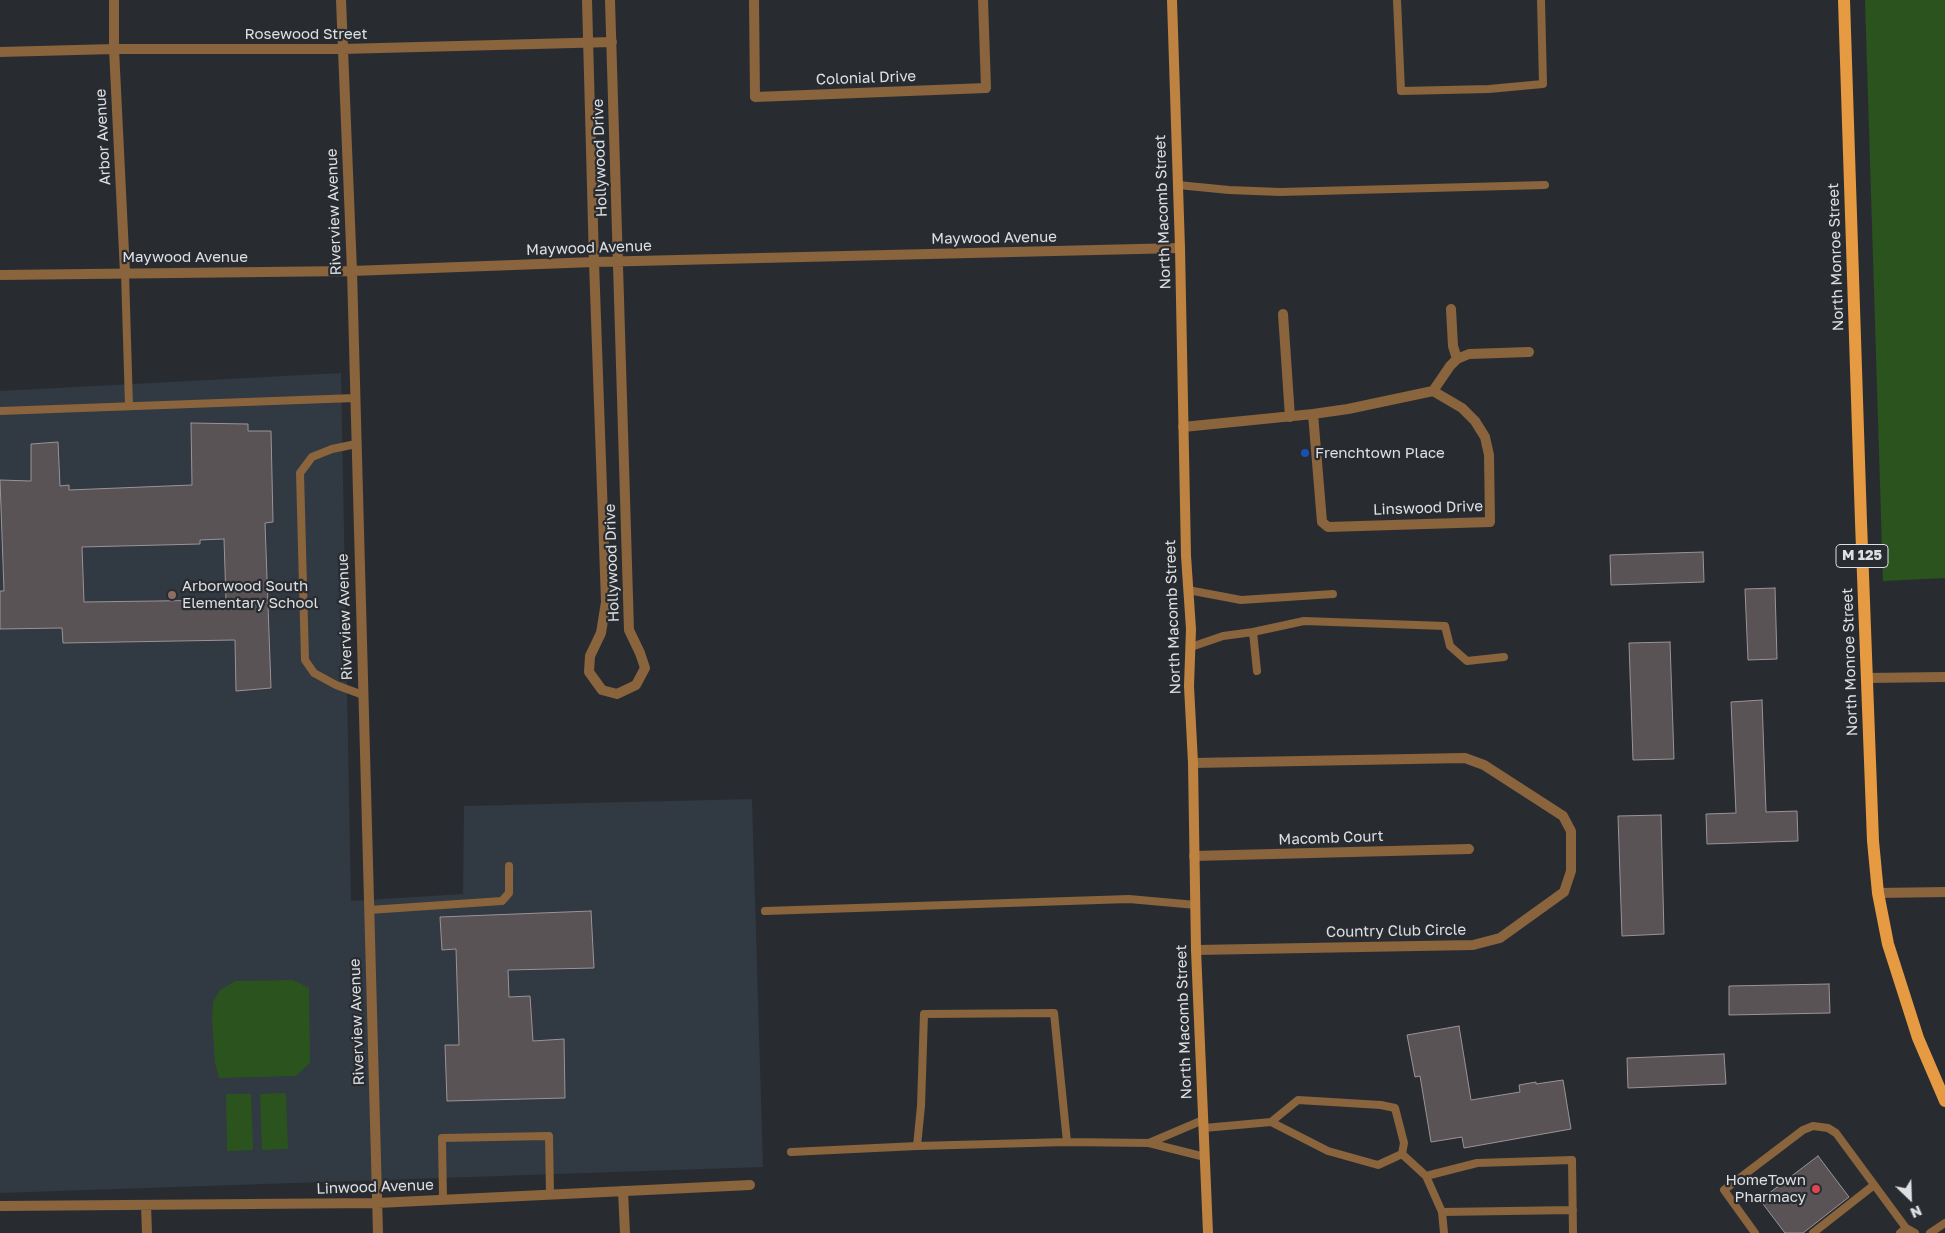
<!DOCTYPE html>
<style>
body{margin:0}
#map{position:relative;width:1945px;height:1233px;overflow:hidden;background:#282c31;font-family:"Golos Text",sans-serif}
canvas{display:block}
.north{position:absolute;left:1885px;top:1173px;width:50px;height:50px;-webkit-text-stroke:4px #282c31;paint-order:stroke;rotate:156deg;font-size:14px;font-weight:700;line-height:20px;text-align:center;color:#dde0e3}
.north::after{content:'';display:block;margin:auto;width:18px;height:22px;background:#dde0e3;clip-path:polygon(50% 0,100% 100%,50% 72%,0 100%)}
</style>
<div id="map">
<canvas width="1945" height="1233"></canvas>
<div class="north">N</div>
</div>
<script>
const ctx = document.querySelector('canvas').getContext('2d');
ctx.lineJoin = 'round';
function paint(path, color) { ctx.fillStyle = color; ctx.fill(path, 'evenodd'); }
const toPath = rows => new Path2D(rows.map(r => 'M' + r).join(''));
function strokePath(path, color, width, dash) { ctx.strokeStyle = color; ctx.lineWidth = width; ctx.lineCap = dash ? 'butt' : 'round'; ctx.setLineDash(dash || []); ctx.stroke(path); }
function drawText(font, color, halo, rows, align = 'center') {
  ctx.font = font + ' "Golos Text",sans-serif'; ctx.lineWidth = 4.5; ctx.setLineDash([]); ctx.textBaseline = 'middle'; ctx.strokeStyle = halo; ctx.fillStyle = color; for (const [text, x, y, turn = 0] of rows) {
    ctx.save(); ctx.translate(x, y); ctx.rotate((+turn || 0) * Math.PI / 180); ctx.textAlign = isNaN(turn) ? turn : align; if (halo) ctx.strokeText(text, 0, 0); ctx.fillText(text, 0, 0); ctx.restore();
  }
}
const built = toPath([
 [341,373,351,901,463,894,464,806,752,799,763,1167,0,1193,0,391]
]);
const green = toPath([
 [1865,0,1945,0,1945,578,1883,581],
 [293,980,309,988,310,1063,296,1076,219,1078,215,1063,212,1019,213,1002,220,990,235,981],
 [286,1093,288,1149,262,1150,260,1094],
 [226,1094,251,1094,253,1150,227,1151]
]);
const building = toPath([
 [191,423,248,424,248,431,271,431,273,522,265,523,271,688,236,691,235,640,63,643,62,628,0,629,0,591,4,591,0,480,31,481,31,444,58,442,60,486,69,485,69,490,192,485,191,423],
 [224,539,226,600,84,602,82,547,200,544,200,540,224,539],
 [1703,552,1704,582,1611,585,1610,555,1703,552],
 [1775,588,1777,659,1748,660,1745,589,1775,588],
 [1670,642,1674,759,1633,760,1629,643,1670,642],
 [1762,700,1766,812,1797,811,1798,841,1707,844,1706,814,1736,813,1731,702,1762,700],
 [1661,815,1664,934,1622,936,1618,816,1661,815],
 [591,911,594,968,508,970,509,997,530,996,533,1041,564,1039,565,1098,447,1101,445,1045,459,1045,456,949,442,950,440,917,591,911],
 [1829,984,1830,1013,1729,1015,1729,986,1829,984],
 [1459,1026,1471,1100,1520,1092,1519,1085,1536,1082,1536,1084,1563,1080,1571,1129,1464,1148,1462,1137,1431,1142,1420,1076,1415,1077,1407,1035,1459,1026],
 [1724,1054,1726,1084,1628,1088,1627,1058,1724,1054],
 [1818,1156,1849,1197,1803,1233,1785,1233,1760,1200,1818,1156]
]);
const lane = toPath([
 [1397,0,1401,91,1489,89,1543,84,1541,0],
 [1178,185,1229,190,1280,192,1545,185],
 [125,273,129,406],
 [0,411,355,398],
 [356,444,332,449,312,457,300,473,305,660,314,673,336,685,363,695],
 [1188,590,1241,600,1333,594],
 [1253,632,1257,671],
 [1191,647,1223,636,1253,632,1304,621,1445,626,1450,646,1467,661,1504,657],
 [369,910,502,901,509,893,509,866],
 [765,911,1129,899,1196,905],
 [1204,1128,1271,1122,1328,1151,1378,1165,1402,1154,1404,1143,1395,1108,1381,1105,1298,1100,1271,1122],
 [1067,1142,1054,1013,924,1014,921,1106,917,1146,1067,1142,1149,1143,1205,1157],
 [1149,1143,1203,1120],
 [791,1152,917,1146],
 [1402,1154,1426,1176,1442,1212,1444,1233],
 [1426,1176,1477,1163,1572,1160,1573,1233],
 [443,1200,442,1138,549,1136,550,1194],
 [1442,1212,1573,1210],
 [1755,1233,1724,1190,1803,1130,1813,1126,1828,1128,1836,1133,1906,1228],
 [1813,1233,1874,1185],
 [1900,1233,1906,1228,1915,1233],
 [1930,1233,1945,1223]
]);
const street = toPath([
 [114,0,114,49,125,273],
 [341,0,352,271,378,1233],
 [587,0,594,262,606,602,601,633,590,656,589,672,602,690,617,694,636,685,645,668,640,653,629,630,610,0],
 [754,0,755,97,986,88,983,0],
 [0,52,114,49,342,49,612,42],
 [0,275,352,271,594,262,1180,248],
 [1451,309,1453,346,1457,359],
 [1283,314,1290,417],
 [1433,391,1450,366,1457,359,1469,354,1529,352],
 [1183,427,1313,414,1348,409,1433,391,1462,408,1475,421,1485,437,1489,455,1490,522,1328,527,1322,522,1313,414],
 [1867,678,1945,677],
 [1193,763,1465,758,1484,765,1563,816,1571,831,1571,871,1564,892,1500,938,1473,945,1196,950],
 [1194,856,1469,849],
 [1878,893,1945,892],
 [623,1191,625,1233],
 [146,1205,147,1233],
 [0,1206,377,1203,750,1185]
]);
const secondary = toPath([
 [1172,0,1180,248,1186,556,1191,629,1189,686,1193,763,1196,950,1208,1233]
]);
const primary = toPath([
 [1844,0,1861,522,1873,841,1878,893,1888,944,1918,1038,1945,1101]
]);
const markers = [
 [1305,453,5,"#1a4fb4"],
 [172,595,5,"#8d6e63"],
 [1816,1189,5,"#e0444e"]
];
const shields = [
 [1862,556,52]
];
const shieldNames = [
 ["M 125",1862,556]
];
const streetNames = [
 ["Rosewood Street",306,34],
 ["Colonial Drive",866,78,-2],
 ["Arbor Avenue",103,137,-93],
 ["Hollywood Drive",600,158,-92],
 ["Riverview Avenue",334,212,-92],
 ["North Macomb Street",1163,212,-92],
 ["Maywood Avenue",994,238,-1],
 ["Maywood Avenue",589,248,-2],
 ["Maywood Avenue",185,257],
 ["North Monroe Street",1836,257,-92],
 ["Linswood Drive",1428,508,-2],
 ["Hollywood Drive",612,563,-92],
 ["Riverview Avenue",345,617,-92],
 ["North Macomb Street",1173,617,-92],
 ["North Monroe Street",1850,662,-92],
 ["Macomb Court",1331,838,-2],
 ["Country Club Circle",1396,931,-1],
 ["Riverview Avenue",357,1022,-92],
 ["North Macomb Street",1184,1022,-92],
 ["Linwood Avenue",375,1187,-2]
];
const poiNames = [
 ["Frenchtown Place",1315,453],
 ["Arborwood South",182,586],
 ["Elementary School",182,603],
 ["HomeTown",1806,1180,"right"],
 ["Pharmacy",1806,1197,"right"]
];
paint(built, '#313942');
paint(green, '#2b531e');
paint(building, '#5a5356');
strokePath(building, '#9b9396', 1);
strokePath(lane, '#89643d', 8);
strokePath(street, '#89643d', 10);
strokePath(secondary, '#be8341', 10);
strokePath(primary, '#e69a41', 12);
for (const [x, y, r, color] of markers) { const dot = new Path2D(); dot.arc(x, y, r, 0, 2 * Math.PI); ctx.fillStyle = color; ctx.fill(dot); strokePath(dot, '#282c31', 2); }
for (const [x, y, w] of shields) { const box = new Path2D(); box.roundRect(x - w / 2, y - 11.5, w, 23, 4); ctx.fillStyle = '#282c31'; ctx.fill(box); strokePath(box, '#dde0e3', 1); }
drawText('bold 14px', '#dde0e3', null, shieldNames);
drawText('15px', '#dde0e3', '#282c31', streetNames);
drawText('15px', '#dde0e3', '#282c31', poiNames, 'left');
</script>
